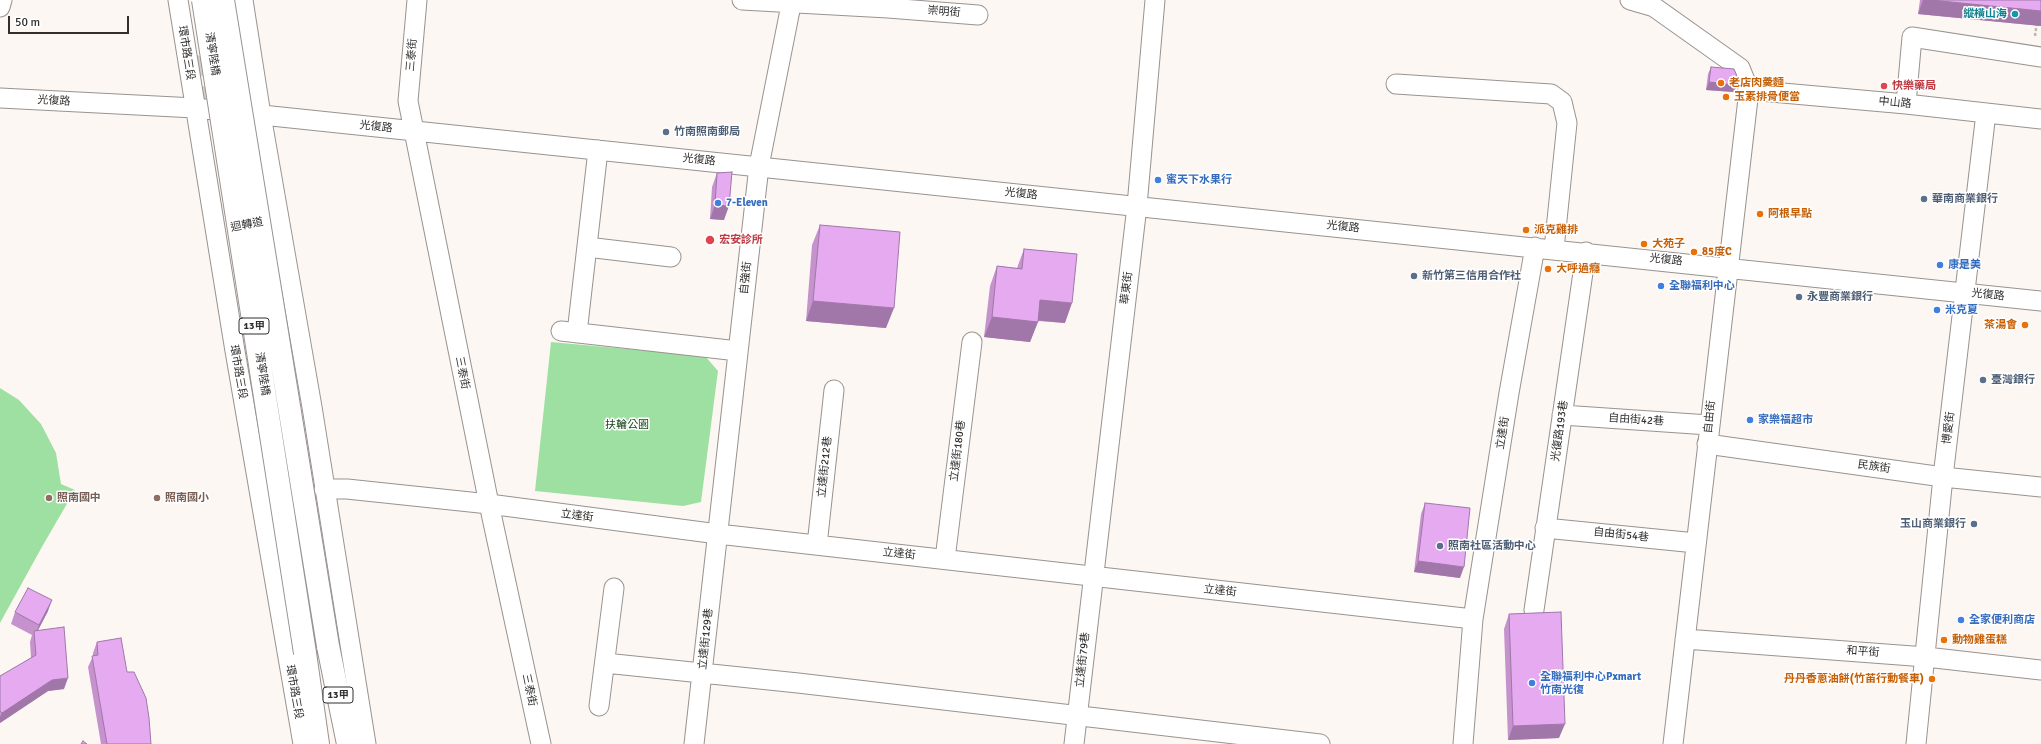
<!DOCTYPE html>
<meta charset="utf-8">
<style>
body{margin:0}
#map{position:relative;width:2041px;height:744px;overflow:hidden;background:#fdf7f4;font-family:Signika,sans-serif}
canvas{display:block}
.scale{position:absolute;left:8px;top:16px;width:121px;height:18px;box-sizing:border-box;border:2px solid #312f2e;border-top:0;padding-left:5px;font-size:12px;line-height:14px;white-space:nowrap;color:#312f2e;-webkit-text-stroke:3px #fff;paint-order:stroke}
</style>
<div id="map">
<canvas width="2041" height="744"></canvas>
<div class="scale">50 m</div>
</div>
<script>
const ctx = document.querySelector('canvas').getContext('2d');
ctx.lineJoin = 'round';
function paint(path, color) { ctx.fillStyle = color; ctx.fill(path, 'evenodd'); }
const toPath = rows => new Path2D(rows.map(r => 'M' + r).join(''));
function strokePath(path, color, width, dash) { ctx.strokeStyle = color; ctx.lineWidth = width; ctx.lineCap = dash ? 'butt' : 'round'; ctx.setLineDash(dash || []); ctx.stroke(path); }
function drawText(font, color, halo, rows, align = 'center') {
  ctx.font = font + ' Signika,"Noto Sans TC",sans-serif'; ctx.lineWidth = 3; ctx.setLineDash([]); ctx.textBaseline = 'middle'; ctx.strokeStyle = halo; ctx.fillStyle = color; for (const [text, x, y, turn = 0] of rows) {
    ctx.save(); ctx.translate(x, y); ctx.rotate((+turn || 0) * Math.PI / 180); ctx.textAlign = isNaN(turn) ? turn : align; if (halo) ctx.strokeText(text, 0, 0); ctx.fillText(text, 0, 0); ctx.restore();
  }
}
const green = toPath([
 [551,342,705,356,718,371,701,502,683,506,535,491],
 [0,388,19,400,41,424,56,453,61,484,75,490,43,545,0,623]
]);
const minorTunnel = toPath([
 [195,104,208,45]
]);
const path = toPath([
 [2035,36,2037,22]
]);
const minor = toPath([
 [178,0,235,351,303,744],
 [243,0,261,115,312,407,366,744],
 [417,0,408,101,489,504,541,744],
 [742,0,888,8,978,15],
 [1630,0,1654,7,1740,68,1749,90,1673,744],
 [0,7,2,0],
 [1396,84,1551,94,1562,102,1567,123,1554,249],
 [1749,90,1906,104,2041,119],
 [0,98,195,108,2041,301],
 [1906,104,1912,37,2041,57],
 [587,247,671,257],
 [561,331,738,351],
 [577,333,598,150],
 [1562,415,1709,425],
 [1707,444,1943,477,2041,487],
 [324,489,347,489,489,504,718,534,1473,619],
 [1545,528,1696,543],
 [817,545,834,390],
 [945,559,972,342],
 [1534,610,1586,252],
 [1685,639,1926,657,2041,670],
 [605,663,798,683,1320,744],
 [599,706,614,588],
 [694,744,759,166,792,0],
 [1074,744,1137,206,1155,0],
 [1463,744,1473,619,1509,393,1535,247],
 [1916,744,1943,477,1986,113]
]);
const major = toPath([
 [328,646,348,744],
 [305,653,318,744]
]);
const majorBridge = toPath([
 [203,0,305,653],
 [223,0,328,646]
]);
const wall = toPath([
 [1920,0,2041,0,2041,26,1918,14],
 [1711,67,1737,85,1734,92,1706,90,1708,74],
 [717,173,724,220,710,219,712,187],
 [820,225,886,328,806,321,812,245],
 [1024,249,1065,323,1038,321,1030,342,984,337,990,286,997,266,1017,268],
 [1425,503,1460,578,1414,572,1421,514],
 [48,611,38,630,64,689,48,691,0,723,0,676,31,658,30,642,32,635,11,624,15,612],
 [1509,614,1559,738,1508,740,1504,629],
 [97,642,127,672,151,744,101,744,88,667,93,656,93,653]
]);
const shadedWall = toPath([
 [1923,0,1931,0,2041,11,2041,26,1918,14],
 [1709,82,1737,85,1734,92,1706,90],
 [715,205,729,206,724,220,710,219],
 [1040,300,1072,303,1065,323,1033,320],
 [813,301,894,308,886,328,806,321],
 [992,317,1038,322,1030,342,984,337],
 [1418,561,1464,567,1460,578,1414,572],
 [52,600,48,611,35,636,39,625],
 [68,678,64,689,48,691,0,723,0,717,2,713,52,680],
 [1565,724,1559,738,1508,740,1513,726]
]);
const building = toPath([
 [1931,0,2041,0,2041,11,1931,0],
 [1711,67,1734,69,1737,76,1737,85,1709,82,1711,67],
 [732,172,729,206,715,205,717,173,732,172],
 [820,225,900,232,894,308,813,301,820,225],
 [1024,249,1077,254,1072,303,1040,300,1038,322,992,317,997,266,1022,269,1024,249],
 [1425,503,1470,508,1464,567,1418,561,1425,503],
 [28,588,52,600,39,625,15,612,28,588],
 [1561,612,1565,724,1513,726,1509,614,1561,612],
 [64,627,68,678,52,680,2,713,0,711,0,676,36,655,34,631,64,627],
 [121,638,127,672,134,672,146,698,149,718,151,744,107,744,92,656,98,655,97,642,121,638],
 [83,741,87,744,81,744,83,741]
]);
const markers = [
 [2015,14,4,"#0f9aa8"],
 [1721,83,4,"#e8710a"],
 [1884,86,4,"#e0444e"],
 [1726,97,4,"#e8710a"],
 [666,132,4,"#5c6f8a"],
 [1158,180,4,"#3f7fe0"],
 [1924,199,4,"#5c6f8a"],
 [718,203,4,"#3f7fe0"],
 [1760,214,4,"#e8710a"],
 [1526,230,4,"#e8710a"],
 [710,240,5,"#e0444e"],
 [1644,244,4,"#e8710a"],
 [1694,252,4,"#e8710a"],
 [1940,265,4,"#3f7fe0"],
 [1548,269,4,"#e8710a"],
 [1414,276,4,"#5c6f8a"],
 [1661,286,4,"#3f7fe0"],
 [1799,297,4,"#5c6f8a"],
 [1937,310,4,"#3f7fe0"],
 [2025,325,4,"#e8710a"],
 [1983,380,4,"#5c6f8a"],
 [1750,420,4,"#3f7fe0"],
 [49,498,4,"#8d6e63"],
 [157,498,4,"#8d6e63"],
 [1974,524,4,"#5c6f8a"],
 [1440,546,4,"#5c6f8a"],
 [1961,620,4,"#3f7fe0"],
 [1944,640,4,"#e8710a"],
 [1932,679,4,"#e8710a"],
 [1532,683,4,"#3f7fe0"]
];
const shields = [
 [254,326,30],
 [338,695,30]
];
const shieldNames = [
 ["13甲",254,326],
 ["13甲",338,695]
];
const streetNames = [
 ["崇明街",944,12,5],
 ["環市路三段",186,53,81],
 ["清寧陸橋",212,54,81],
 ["三泰街",412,55,-85],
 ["光復路",54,101,3],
 ["中山路",1895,103,5],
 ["光復路",376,127,6],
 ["光復路",699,160,6],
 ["光復路",1021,194,6],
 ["迴轉道",247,225,-11],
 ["光復路",1343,227,6],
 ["光復路",1666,260,6],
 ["自強街",746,278,-84],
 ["華東街",1127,288,-83],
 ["光復路",1988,295,6],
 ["環市路三段",238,372,80],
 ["三泰街",462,373,79],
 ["清寧陸橋",262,374,81],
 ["自由街",1710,417,-84],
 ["自由街42巷",1636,420,4],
 ["博愛街",1949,428,-83],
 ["光復路193巷",1560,431,-82],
 ["立達街",1503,433,-81],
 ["立達街180巷",958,451,-83],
 ["立達街212巷",825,467,-84],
 ["民族街",1874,467,8],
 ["立達街",577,516,7],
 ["自由街54巷",1621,535,6],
 ["立達街",899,554,6],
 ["立達街",1220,591,6],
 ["立達街129巷",706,639,-84],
 ["和平街",1863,652,4],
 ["立達街79巷",1083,660,-84],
 ["三泰街",529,690,78],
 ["環市路三段",294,692,80]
];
const cultureNames = [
 ["縱橫山海",2007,14]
];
const foodNames = [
 ["老店肉羮麵",1729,83],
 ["玉素排骨便當",1734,97],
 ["阿根早點",1768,214],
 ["派克雞排",1534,230],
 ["大苑子",1652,244],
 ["85度C",1702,252],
 ["大呼過癮",1556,269],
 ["茶湯會",2017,325,"right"],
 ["動物雞蛋糕",1952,640],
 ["丹丹香蔥油餅(竹苖行動餐車)",1924,679,"right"]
];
const healthNames = [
 ["快樂藥局",1892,86],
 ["宏安診所",719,240]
];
const serviceNames = [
 ["竹南照南郵局",674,132],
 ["華南商業銀行",1932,199],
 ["新竹第三信用合作社",1422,276],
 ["永豐商業銀行",1807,297],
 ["臺灣銀行",1991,380],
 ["玉山商業銀行",1966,524,"right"],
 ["照南社區活動中心",1448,546]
];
const shopNames = [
 ["蜜天下水果行",1166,180],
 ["7-Eleven",726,203],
 ["康是美",1948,265],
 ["全聯福利中心",1669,286],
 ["米克夏",1945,310],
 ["家樂福超市",1758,420],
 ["全家便利商店",1969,620],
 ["全聯福利中心Pxmart",1540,677],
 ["竹南光復",1540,690]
];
const parkNames = [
 ["扶輪公園",627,425]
];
const educationNames = [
 ["照南國中",57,498],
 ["照南國小",165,498]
];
paint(green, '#9ee0a1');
strokePath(minorTunnel, '#d4cfcc', 19, [19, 10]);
strokePath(minor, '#999390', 21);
strokePath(major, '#999390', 24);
strokePath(path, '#bbb6b4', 2.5, [3, 2]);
strokePath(minor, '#fff', 19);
strokePath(major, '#fff', 22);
strokePath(majorBridge, '#999390', 24, []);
strokePath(majorBridge, '#fff', 22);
paint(wall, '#c592ce');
paint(shadedWall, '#a077a8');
paint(building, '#e5aaf0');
strokePath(building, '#a077a8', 1);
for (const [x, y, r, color] of markers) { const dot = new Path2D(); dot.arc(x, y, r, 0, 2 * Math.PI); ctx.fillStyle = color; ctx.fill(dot); strokePath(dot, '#fff', 1.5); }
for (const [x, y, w] of shields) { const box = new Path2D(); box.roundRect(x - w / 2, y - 8, w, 16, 3); ctx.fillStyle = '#fff'; ctx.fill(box); strokePath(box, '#312f2e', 1); }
drawText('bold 10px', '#312f2e', null, shieldNames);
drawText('11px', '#312f2e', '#fff', streetNames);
drawText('bold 11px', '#0d838f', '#fff', cultureNames, 'right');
drawText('bold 11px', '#c56008', '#fff', foodNames, 'left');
drawText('bold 11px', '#be3a42', '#fff', healthNames, 'left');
drawText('bold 11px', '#4e5e75', '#fff', serviceNames, 'left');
drawText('bold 11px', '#366cbe', '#fff', shopNames, 'left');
drawText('11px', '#16471d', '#fff', parkNames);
drawText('bold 11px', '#785e54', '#fff', educationNames, 'left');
</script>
